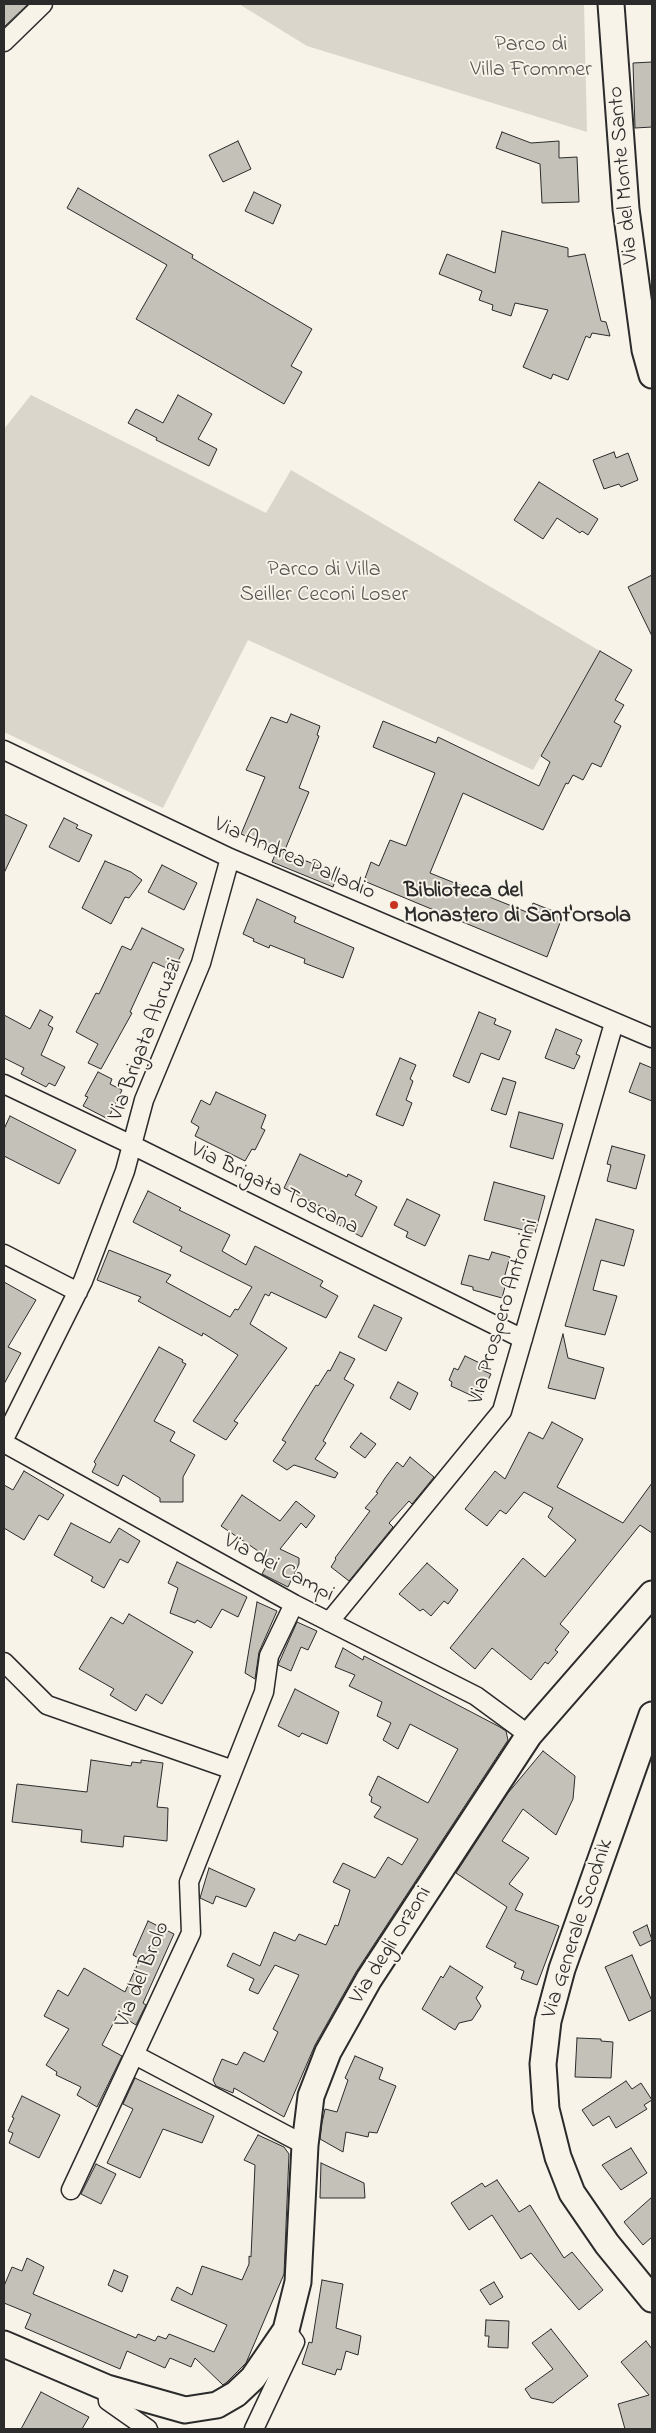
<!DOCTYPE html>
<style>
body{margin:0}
#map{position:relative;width:656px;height:2433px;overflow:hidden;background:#f7f3e8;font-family:"Indie Flower",sans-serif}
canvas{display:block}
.frame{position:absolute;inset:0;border:5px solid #2b2b2b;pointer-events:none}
</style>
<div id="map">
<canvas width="656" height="2433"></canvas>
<div class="frame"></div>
</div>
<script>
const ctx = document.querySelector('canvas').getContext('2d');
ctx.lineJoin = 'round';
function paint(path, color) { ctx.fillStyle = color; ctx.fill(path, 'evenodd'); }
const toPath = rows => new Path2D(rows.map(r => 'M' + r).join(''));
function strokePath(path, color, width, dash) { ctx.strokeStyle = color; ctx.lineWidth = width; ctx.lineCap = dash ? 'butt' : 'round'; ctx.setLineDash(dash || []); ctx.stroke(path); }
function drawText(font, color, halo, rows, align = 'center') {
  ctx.font = font + ' "Indie Flower",sans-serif'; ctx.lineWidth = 4; ctx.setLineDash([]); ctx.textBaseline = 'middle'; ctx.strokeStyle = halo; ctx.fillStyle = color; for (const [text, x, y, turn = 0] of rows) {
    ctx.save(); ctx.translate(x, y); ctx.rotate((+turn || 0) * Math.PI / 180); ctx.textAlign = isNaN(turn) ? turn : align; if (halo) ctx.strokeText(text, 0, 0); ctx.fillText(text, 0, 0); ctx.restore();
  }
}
const green = toPath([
 [239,4,584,4,587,132,307,46],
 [31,395,266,513,291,470,600,651,533,770,248,640,163,808,4,732,4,429]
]);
const building = toPath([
 [4,4,28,4,4,27,4,4],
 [652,62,652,127,635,128,633,63,652,62],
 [502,132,531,143,559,141,559,158,577,157,579,202,542,203,540,164,496,148,502,132],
 [238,141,251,169,223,182,209,155,238,141],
 [78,188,193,255,192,258,312,329,291,366,302,372,284,404,136,319,167,265,67,208,78,188],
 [254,192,281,205,273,224,245,211,254,192],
 [502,231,568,248,568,257,585,254,601,321,606,322,610,336,592,333,590,338,586,336,568,380,553,374,551,379,523,367,548,310,515,303,511,316,492,310,493,305,479,300,482,291,439,274,447,254,495,273,502,231],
 [178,395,212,414,198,439,217,449,209,466,156,440,157,438,128,423,136,409,163,423,178,395],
 [614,452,616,458,628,453,638,480,621,487,619,484,604,489,593,460,614,452],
 [539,482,598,519,588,535,582,531,580,533,557,518,543,539,514,520,539,482],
 [652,575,652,636,628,587,652,575],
 [600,651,632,670,615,700,624,705,614,722,621,726,601,767,592,763,583,780,573,775,568,784,566,783,543,830,463,793,430,873,529,913,533,903,563,915,547,957,364,881,371,862,379,866,390,840,406,846,435,773,373,747,383,721,436,743,438,737,539,786,550,762,541,756,600,651],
 [291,714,320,726,317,735,319,736,299,788,309,792,284,852,241,834,265,777,246,770,271,717,287,723,291,714],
 [4,814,27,825,4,873,4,814],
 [64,818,78,825,76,828,92,835,79,862,49,847,64,818],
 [277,850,338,873,333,887,272,862,277,850],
 [105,861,131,872,142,880,129,898,125,897,111,924,82,908,105,861],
 [162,865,197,883,184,910,148,892,162,865],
 [257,899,296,917,294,922,354,948,343,978,304,963,305,959,270,945,269,948,253,941,254,939,243,934,257,899],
 [142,928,184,949,173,971,153,962,130,1012,132,1013,101,1069,88,1063,98,1044,76,1032,96,993,99,994,122,946,131,950,142,928],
 [40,1010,53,1017,48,1025,53,1028,41,1055,65,1067,55,1086,49,1083,46,1087,21,1074,24,1068,4,1058,4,1015,30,1029,40,1010],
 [479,1012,496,1019,494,1024,511,1031,499,1060,481,1053,469,1083,453,1076,479,1012],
 [556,1029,582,1040,576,1054,580,1056,574,1069,545,1058,556,1029],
 [400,1058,416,1065,410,1079,413,1081,406,1100,412,1103,403,1126,376,1115,400,1058],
 [640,1063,652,1068,652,1101,629,1092,640,1063],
 [98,1072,112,1079,110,1084,122,1090,108,1119,83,1106,88,1097,85,1096,98,1072],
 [503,1078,516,1082,506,1115,491,1110,503,1078],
 [216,1092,266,1115,261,1128,265,1130,255,1150,252,1149,245,1161,195,1136,199,1127,191,1122,201,1100,210,1105,216,1092],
 [519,1112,563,1124,553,1159,510,1147,519,1112],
 [10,1116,76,1150,59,1184,4,1156,4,1129,10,1116],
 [612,1146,645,1155,636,1189,607,1181,611,1165,607,1164,612,1146],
 [300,1154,347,1177,348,1174,362,1181,355,1195,377,1207,362,1237,333,1222,338,1215,284,1188,300,1154],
 [494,1182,545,1196,535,1233,484,1220,494,1182],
 [148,1191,181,1208,179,1210,230,1235,222,1251,246,1265,255,1246,323,1281,320,1286,338,1296,326,1318,271,1292,269,1296,265,1294,250,1324,287,1348,234,1421,238,1423,226,1440,193,1421,238,1355,203,1333,202,1336,138,1301,141,1297,97,1280,109,1250,171,1275,166,1282,230,1317,235,1309,238,1310,252,1287,180,1251,182,1247,133,1222,148,1191],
 [407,1199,440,1215,425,1246,406,1237,408,1232,394,1225,407,1199],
 [596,1219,634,1230,624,1266,601,1260,593,1290,617,1296,605,1335,565,1326,596,1219],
 [492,1252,510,1257,503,1282,506,1283,502,1298,473,1290,473,1287,461,1284,469,1255,489,1260,492,1252],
 [4,1282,36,1300,8,1347,21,1353,4,1384,4,1282],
 [374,1305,402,1318,386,1351,358,1337,374,1305],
 [563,1334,568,1358,604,1368,595,1399,548,1388,563,1334],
 [159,1347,183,1360,182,1362,186,1364,154,1421,175,1432,170,1441,195,1455,183,1477,183,1502,160,1502,160,1498,123,1475,118,1486,92,1472,96,1464,94,1462,159,1347],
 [340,1352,355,1359,344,1379,354,1385,323,1441,326,1443,315,1459,338,1473,335,1478,294,1465,287,1470,273,1461,286,1442,282,1440,316,1385,318,1386,328,1370,330,1371,340,1352],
 [465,1356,484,1365,482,1370,491,1374,479,1399,451,1386,452,1382,449,1380,454,1368,458,1370,465,1356],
 [398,1382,418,1393,410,1410,390,1398,398,1382],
 [552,1422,583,1439,557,1487,623,1523,652,1483,652,1533,640,1525,560,1624,569,1632,555,1650,558,1652,548,1664,545,1662,531,1680,492,1648,475,1669,450,1648,523,1558,545,1577,576,1540,548,1517,553,1508,524,1492,506,1514,500,1510,487,1526,465,1509,495,1471,505,1479,529,1432,543,1439,552,1422],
 [361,1433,376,1444,365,1458,350,1447,361,1433],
 [410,1457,434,1477,412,1504,409,1501,389,1523,393,1527,349,1581,331,1567,336,1559,335,1558,370,1511,365,1508,378,1493,376,1492,385,1478,397,1462,403,1467,410,1457],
 [24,1471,64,1495,48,1520,39,1515,24,1540,4,1528,4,1485,13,1490,24,1471],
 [242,1495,280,1521,296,1501,315,1516,306,1528,301,1523,280,1549,299,1558,299,1564,288,1587,262,1574,270,1559,221,1526,242,1495],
 [71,1523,110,1543,119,1528,140,1541,128,1563,120,1559,104,1588,91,1581,93,1577,54,1555,71,1523],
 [177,1562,247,1597,238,1617,222,1609,211,1628,197,1620,195,1623,170,1613,178,1588,168,1583,177,1562],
 [427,1563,458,1590,448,1604,444,1601,431,1616,423,1609,420,1611,399,1594,427,1563],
 [257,1602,277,1611,259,1652,255,1679,245,1673,257,1602],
 [129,1614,193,1652,162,1704,146,1694,136,1711,110,1695,114,1689,79,1669,111,1617,123,1624,129,1614],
 [297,1622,317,1631,308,1650,301,1647,291,1671,278,1665,297,1622],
 [343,1648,363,1660,364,1656,498,1726,506,1731,508,1740,356,1972,315,2045,284,2117,234,2088,233,2093,216,2086,213,2080,222,2059,237,2065,244,2052,264,2062,278,2032,273,2029,299,1975,275,1965,258,1994,249,1990,254,1979,227,1966,233,1953,260,1966,274,1932,295,1941,299,1934,326,1945,335,1925,338,1926,350,1890,333,1882,343,1863,375,1878,388,1857,402,1865,418,1839,374,1817,381,1807,371,1802,372,1797,369,1795,378,1776,428,1803,458,1749,410,1724,398,1749,383,1740,391,1723,377,1716,382,1702,349,1686,355,1675,335,1667,343,1648],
 [295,1689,339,1712,327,1744,302,1733,299,1737,278,1726,295,1689],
 [543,1751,575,1776,573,1799,556,1835,523,1809,502,1841,529,1858,509,1884,523,1894,515,1910,559,1926,537,1985,521,1979,524,1971,514,1967,516,1963,486,1947,507,1907,456,1873,508,1793,543,1751],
 [91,1760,131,1766,132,1762,141,1763,141,1760,163,1763,157,1807,168,1808,167,1841,124,1836,123,1847,81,1842,82,1830,12,1822,17,1784,87,1792,91,1760],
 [209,1868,255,1889,246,1907,216,1896,213,1904,200,1898,209,1868],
 [148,1921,174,1934,143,2003,146,2005,136,2025,118,2014,102,2045,122,2056,97,2107,77,2095,81,2087,56,2075,57,2072,46,2065,69,2029,44,2016,58,1990,68,1996,84,1968,125,1992,140,1959,133,1955,148,1921],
 [647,1925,652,1940,640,1946,633,1932,647,1925],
 [632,1955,652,2001,652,2010,629,2021,605,1967,632,1955],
 [450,1966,483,1987,476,1998,481,2006,472,2020,459,2023,455,2030,422,2009,441,1976,443,1978,450,1966],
 [577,2038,601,2039,601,2041,613,2042,611,2078,575,2077,577,2038],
 [355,2056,383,2068,379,2079,396,2086,377,2133,369,2132,368,2137,346,2132,343,2152,320,2139,322,2123,325,2109,337,2112,348,2080,345,2078,355,2056],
 [135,2078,214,2116,202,2143,163,2129,140,2178,107,2163,133,2109,123,2104,135,2078],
 [626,2081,632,2089,641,2083,652,2100,644,2105,647,2109,616,2128,609,2116,593,2126,582,2110,626,2081],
 [22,2096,60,2115,39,2158,9,2143,13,2133,8,2131,14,2118,12,2117,22,2096],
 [258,2135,284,2147,289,2154,284,2274,246,2363,227,2382,223,2385,195,2358,191,2367,170,2358,165,2368,127,2351,120,2369,25,2328,31,2314,4,2303,4,2286,12,2267,22,2271,27,2258,44,2267,33,2294,136,2338,138,2334,155,2341,158,2336,166,2339,169,2334,214,2352,227,2325,171,2300,177,2287,192,2295,202,2266,242,2280,249,2264,249,2256,251,2257,255,2165,244,2160,258,2135],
 [631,2148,647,2173,621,2190,602,2165,631,2148],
 [321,2163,364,2183,365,2198,320,2198,321,2163],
 [96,2164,116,2174,101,2204,81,2194,96,2164],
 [497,2180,519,2212,530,2205,564,2258,572,2252,603,2290,579,2310,531,2253,521,2259,492,2215,469,2230,451,2203,482,2183,485,2187,497,2180],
 [652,2197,652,2237,643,2245,624,2222,652,2197],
 [114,2270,128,2276,122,2292,108,2285,114,2270],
 [322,2280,343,2284,336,2328,361,2336,358,2355,346,2351,341,2370,337,2369,335,2375,302,2364,309,2342,312,2343,322,2280],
 [494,2282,503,2297,490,2305,480,2290,494,2282],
 [486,2320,509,2321,508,2348,488,2347,489,2336,485,2336,486,2320],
 [551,2329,588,2376,553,2403,531,2398,525,2389,553,2369,532,2343,551,2329],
 [646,2341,652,2349,652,2429,625,2429,618,2404,649,2395,621,2362,646,2341],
 [41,2392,89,2417,82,2429,21,2429,41,2392]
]);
const street = toPath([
 [4,42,43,4],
 [4,750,230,858,652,1038],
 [4,1084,132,1145,523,1339],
 [4,1254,78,1292],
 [4,1439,83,1281,125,1171,144,1100,201,963,230,858],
 [4,1443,294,1604,476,1696,529,1735],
 [329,1622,502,1411,614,1023],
 [4,1662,47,1705,233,1770],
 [135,2055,305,2145],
 [71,2190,191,1933,189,1882,264,1692,269,1656,294,1604],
 [107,2388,108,2401,148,2429],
 [254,2429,295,2342,286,2330]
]);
const secondary = toPath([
 [611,4,626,209,645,350,652,375],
 [652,1715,562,1969,548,2021,543,2064,546,2109,558,2157,572,2193,607,2244,652,2299],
 [4,2344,107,2388,185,2410,217,2405,236,2394,253,2378,286,2330,298,2282,305,2145,311,2096,328,2052,369,1979,529,1735,652,1594]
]);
const markers = [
 [394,905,5,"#c8321e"]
];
const parkNames = [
 ["Parco di",531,46],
 ["Villa Frommer",531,71],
 ["Parco di Villa",324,571],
 ["Seiller Ceconi Loser",324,596]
];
const streetNames = [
 ["Via del Monte Santo",625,175,-95],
 ["Via Andrea Palladio",294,860,24],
 ["Via Brigata Abruzzi",147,1040,-69],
 ["Via Brigata Toscana",274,1190,26],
 ["Via Prospero Antonini",505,1312,-73],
 ["Via dei Campi",278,1569,28],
 ["Via Generale Scodnik",579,1929,-72],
 ["Via degli Orzoni",392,1946,-58],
 ["Via del Brolo",144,1975,-68]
];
const poiNames = [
 ["Biblioteca del",404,892],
 ["Monastero di Sant'Orsola",404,917]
];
paint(green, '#dad6cc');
paint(building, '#c4c1b9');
strokePath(building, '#2b2b2b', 1);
strokePath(street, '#2b2b2b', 21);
strokePath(secondary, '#2b2b2b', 29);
strokePath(street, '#f7f3e8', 18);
strokePath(secondary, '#f7f3e8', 25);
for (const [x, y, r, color] of markers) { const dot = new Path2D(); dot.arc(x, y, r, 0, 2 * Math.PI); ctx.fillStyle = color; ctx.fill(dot); strokePath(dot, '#f7f3e8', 2); }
drawText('22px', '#575653', '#f7f3e8', parkNames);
drawText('22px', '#2b2b2b', '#f7f3e8', streetNames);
drawText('bold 22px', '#2b2b2b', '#f7f3e8', poiNames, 'left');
</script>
